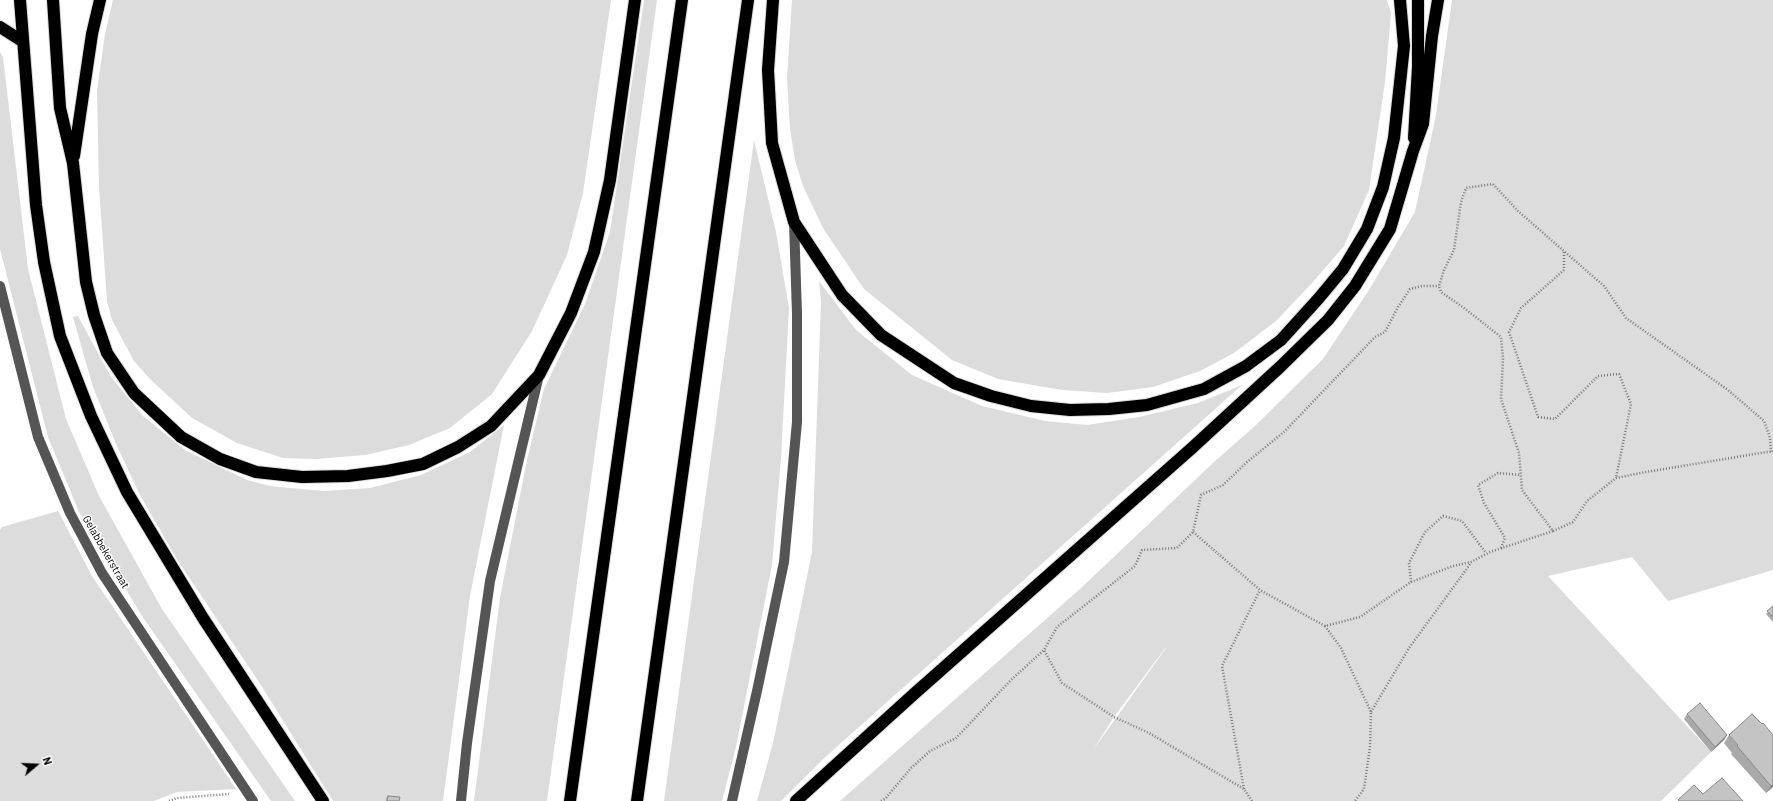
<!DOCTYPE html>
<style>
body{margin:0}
#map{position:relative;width:1773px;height:801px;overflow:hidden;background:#fff;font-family:Barlow,sans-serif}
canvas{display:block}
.north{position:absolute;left:16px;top:745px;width:40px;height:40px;-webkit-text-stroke:3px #fff;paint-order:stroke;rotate:71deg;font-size:11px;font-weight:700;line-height:16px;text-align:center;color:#000}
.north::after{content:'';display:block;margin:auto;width:14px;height:18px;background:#000;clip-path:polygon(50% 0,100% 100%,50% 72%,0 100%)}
</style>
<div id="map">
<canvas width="1773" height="801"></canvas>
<div class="north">N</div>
</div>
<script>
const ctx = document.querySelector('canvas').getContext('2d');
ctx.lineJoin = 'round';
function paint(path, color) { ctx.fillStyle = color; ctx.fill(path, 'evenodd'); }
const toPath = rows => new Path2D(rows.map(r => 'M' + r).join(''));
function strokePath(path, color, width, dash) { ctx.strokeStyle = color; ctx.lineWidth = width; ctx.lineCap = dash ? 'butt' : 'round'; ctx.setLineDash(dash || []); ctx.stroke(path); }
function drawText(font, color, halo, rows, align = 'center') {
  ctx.font = font + ' Barlow,sans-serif'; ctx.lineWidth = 3; ctx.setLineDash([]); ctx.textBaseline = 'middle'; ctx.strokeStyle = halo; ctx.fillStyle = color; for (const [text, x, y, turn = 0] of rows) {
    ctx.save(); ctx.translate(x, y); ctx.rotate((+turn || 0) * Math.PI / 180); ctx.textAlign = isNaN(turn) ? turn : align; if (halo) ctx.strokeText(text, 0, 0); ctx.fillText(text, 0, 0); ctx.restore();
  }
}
const green = toPath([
 [113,0,611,0,583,193,567,255,532,331,492,394,450,428,409,445,365,455,316,459,283,458,237,443,192,418,150,379,134,361,112,320,107,301,99,187,97,90,105,34],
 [644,0,657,0,547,801,474,801,500,598,526,465,544,389,585,304,610,232],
 [792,0,1387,0,1391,13,1385,82,1369,190,1344,246,1312,283,1276,321,1234,353,1200,371,1153,387,1107,393,1062,390,998,379,952,360,864,289,823,228,803,186,795,160,790,129,787,79],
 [1452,0,1773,0,1773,570,1668,601,1632,557,1548,576,1711,752,1661,801,840,801,1080,589,1213,463,1256,425,1323,359,1369,290,1415,212,1436,115],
 [1166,647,1166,648,1093,750,1114,717],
 [0,52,3,57,28,269,66,419,99,496,162,609,295,801,271,801,142,616,79,512,48,437,0,249],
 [754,140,776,232,789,308,781,458,772,565,736,747,722,801,664,801],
 [819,281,856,330,912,375,982,406,1045,421,1087,425,1139,417,1198,403,1242,385,822,760,781,801,757,801,773,743,812,552,821,302],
 [78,316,111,377,143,416,185,450,247,480,270,486,323,491,370,488,421,475,470,452,504,425,470,596,443,801,333,801,259,682,178,561,140,495,116,444,93,387,73,317],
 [58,511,92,576,236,789,177,792,154,801,0,801,0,530,2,527]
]);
const path = toPath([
 [1564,252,1564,270,1521,308,1509,332,1538,417,1555,419,1598,376,1619,374,1631,404,1616,478],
 [1553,531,1573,522,1587,501,1616,478,1646,472,1773,451],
 [1193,532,1260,590,1325,626,1360,617,1411,582,1453,566,1471,562,1490,552,1553,531,1522,490,1519,453,1501,399,1503,358,1501,337,1464,308,1441,292,1439,286,1444,270,1454,250,1461,202,1466,188,1493,184,1518,211,1604,286,1626,318,1728,390,1764,421,1770,438,1771,452],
 [1501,548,1505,538,1484,503,1478,485,1498,473,1521,475],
 [1411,582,1409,563,1425,532,1443,516,1462,521,1486,553],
 [1325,626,1341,648,1371,712,1370,747,1364,789,1355,801],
 [1371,712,1409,648,1471,563],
 [1244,789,1222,666,1260,590],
 [169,801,177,798,229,794],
 [881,801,885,799,911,768,930,751,956,738,1012,679,1044,650],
 [1252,801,1244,789,1149,733,1114,717,1062,683,1044,650,1057,627,1135,566,1142,550,1177,548,1193,532,1201,495,1223,485,1247,462,1284,432,1375,337,1385,332,1398,307,1410,289,1422,286,1439,286]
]);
const minor = toPath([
 [0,286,38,437,70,513,102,573,253,801],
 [461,801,467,743,490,581,539,375],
 [732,801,757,691,784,562,797,422,797,314,794,222]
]);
const highway = toPath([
 [20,0,36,205,44,262,60,336,91,416,127,492,203,618,323,801],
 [53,0,60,108,73,163,86,282,94,315,107,353,134,393,181,437,220,459,256,472,302,477,348,476,387,471,423,464,458,447,491,426,539,375,571,313,594,252,610,180,635,0],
 [773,0,768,70,772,143,794,222,842,295,881,335,954,383,991,396,1031,406,1070,410,1109,409,1147,405,1204,389,1246,366,1281,340,1319,298,1343,269,1367,229,1383,187,1394,138,1404,46,1400,0],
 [0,27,22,41],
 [1414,138,1418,67,1418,0],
 [74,156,92,34,100,0],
 [570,801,682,0],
 [637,801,748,0],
 [796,801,914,694,1192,448,1280,367,1328,320,1355,286,1390,229,1413,151,1423,124,1432,36,1438,0]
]);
const wall = toPath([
 [1773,606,1773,622,1766,614],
 [1687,714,1727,735,1724,740,1711,752,1684,719],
 [1729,735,1773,787,1766,793,1731,754,1732,753,1724,743],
 [388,796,399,801,386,801,386,798]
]);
const shadedWall = toPath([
 [1727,735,1724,740,1711,752,1715,747],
 [1773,784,1773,787,1766,793,1771,786]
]);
const building = toPath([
 [1773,606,1773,617,1767,611,1773,606],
 [1700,703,1727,735,1715,747,1687,714,1700,703],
 [1752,714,1762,724,1763,723,1773,735,1773,784,1771,786,1737,746,1738,745,1729,735,1752,714],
 [1722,778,1743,801,1679,801,1678,800,1694,785,1703,794,1722,778],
 [388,796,400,797,399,801,387,801,388,796]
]);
const streetNames = [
 ["Gelabbekerstraat",106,552,60]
];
paint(green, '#dcdcdc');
strokePath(highway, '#dbdbdb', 14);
strokePath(path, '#777', 2.5, [1, 2]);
strokePath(minor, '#555', 10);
strokePath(highway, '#000', 12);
paint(wall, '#a9a9a9');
paint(shadedWall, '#898989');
paint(building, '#c4c4c4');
strokePath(building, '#898989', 1);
drawText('11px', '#000', '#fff', streetNames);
</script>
